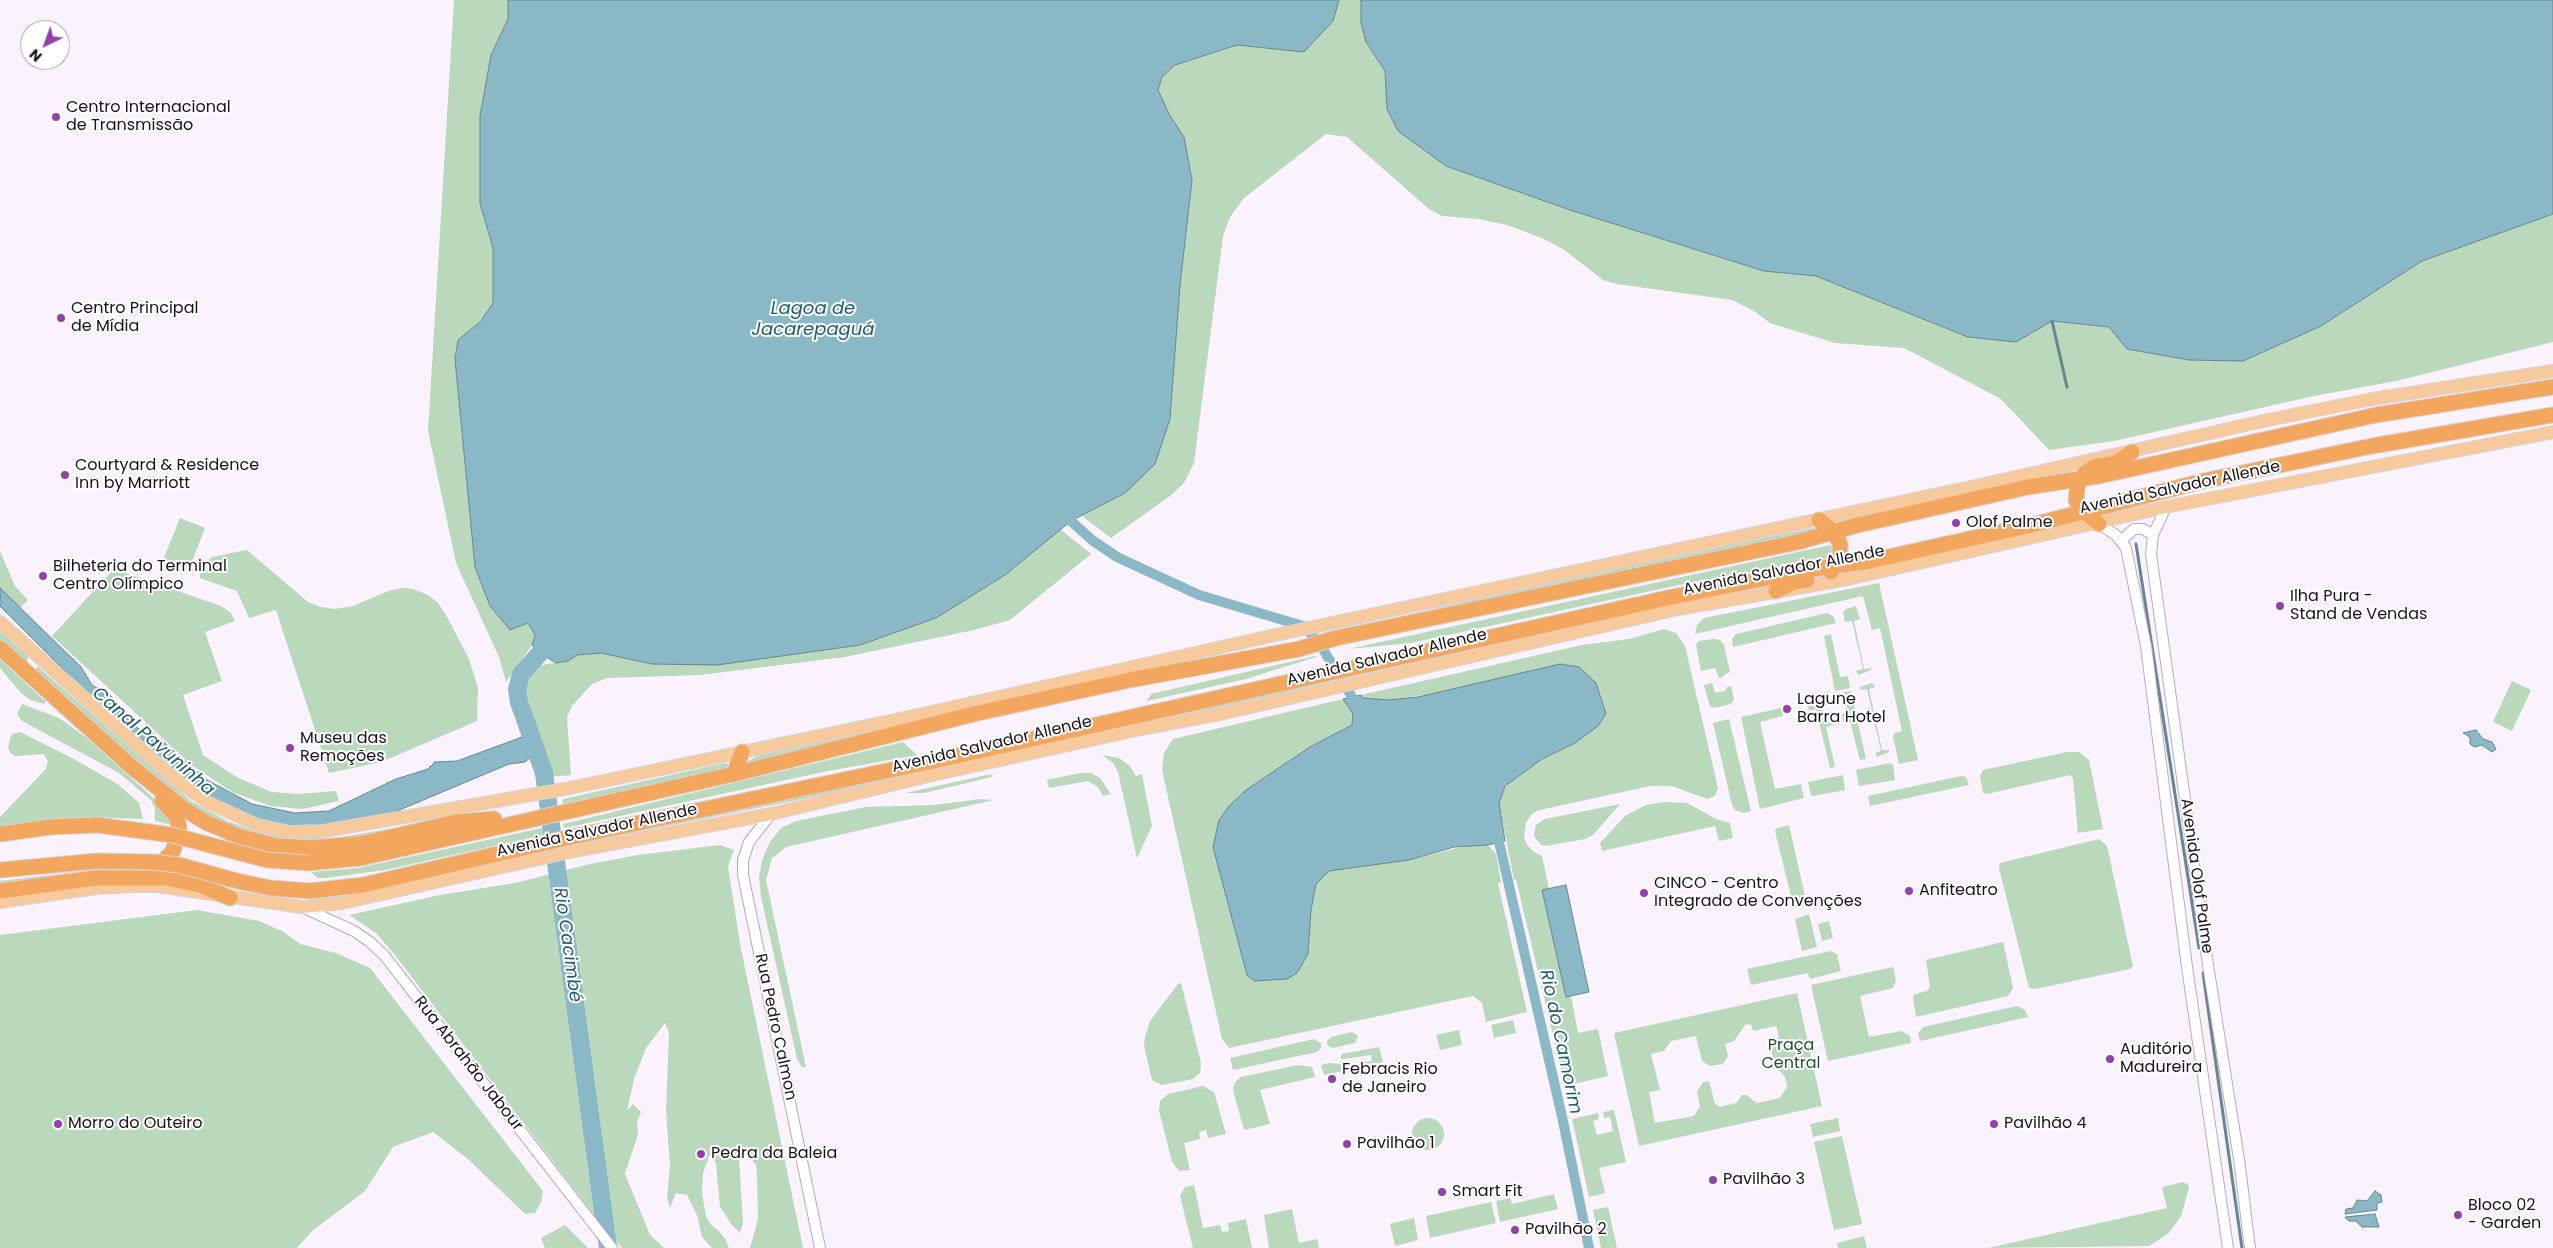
<!DOCTYPE html>
<meta charset="utf-8">
<style>
body{margin:0}
#map{position:relative;width:2553px;height:1248px;overflow:hidden;background:#faf2fc;font-family:Poppins,sans-serif}
canvas{display:block}
.north{position:absolute;left:20px;top:20px;width:50px;height:50px;box-sizing:border-box;background:#fff;border:1px solid #a3a0a3;border-radius:50%;rotate:222deg;font-size:14px;font-weight:700;line-height:20px;text-align:center;color:#18111a}
.north::after{content:'';display:block;margin:auto;width:18px;height:22px;background:#953fac;clip-path:polygon(50% 0,100% 100%,50% 72%,0 100%)}
</style>
<div id="map">
<canvas width="2553" height="1248"></canvas>
<div class="north">N</div>
</div>
<script>
const ctx = document.querySelector('canvas').getContext('2d');
ctx.lineJoin = 'round';
function paint(path, color) { ctx.fillStyle = color; ctx.fill(path, 'evenodd'); }
const toPath = rows => new Path2D(rows.map(r => 'M' + r).join(''));
function strokePath(path, color, width, dash) { ctx.strokeStyle = color; ctx.lineWidth = width; ctx.lineCap = dash ? 'butt' : 'round'; ctx.setLineDash(dash || []); ctx.stroke(path); }
function drawText(font, color, halo, rows, align = 'center') {
  ctx.font = font + ' Poppins,sans-serif'; ctx.lineWidth = 4; ctx.setLineDash([]); ctx.textBaseline = 'middle'; ctx.strokeStyle = halo; ctx.fillStyle = color; for (const [text, x, y, turn = 0] of rows) {
    ctx.save(); ctx.translate(x, y); ctx.rotate((+turn || 0) * Math.PI / 180); ctx.textAlign = isNaN(turn) ? turn : align; if (halo) ctx.strokeText(text, 0, 0); ctx.fillText(text, 0, 0); ctx.restore();
  }
}
const green = toPath([
 [454,0,508,0,508,19,491,55,480,203,493,248,493,303,481,321,458,340,455,359,475,567,490,606,510,630,528,623,535,635,532,645,506,682,499,657,456,563,428,431],
 [1339,0,1361,0,1361,22,1366,41,1385,71,1387,109,1446,166,1570,210,1764,271,1816,276,1968,337,2016,342,2052,321,2109,327,2321,326,2422,261,2553,214,2553,342,2396,381,2314,396,2114,441,2049,450,2001,399,1904,348,1835,343,1770,323,1754,311,1732,300,1617,284,1603,280,1563,249,1544,239,1507,225,1478,219,1442,216,1429,209,1347,137,1326,134,1244,198,1230,217,1223,236,1194,463,1184,483,1170,496,1111,538,1082,516,1125,493,1180,285,1192,180,1184,137,1169,114,1158,90,1162,77,1175,65,1237,45,1304,52,1333,21],
 [180,518,205,528,189,569,163,560],
 [1813,528,1817,531,1342,630,1567,578],
 [1060,529,1091,554,1010,620,974,630,845,657,700,675,607,678,592,684,572,706,567,717,571,775,549,777,525,689,529,674,542,665,568,661,576,655,601,653,652,664,860,645,936,618,1005,575],
 [1830,545,1832,547,1831,557,1679,585,1411,643,1348,649],
 [247,550,308,602,321,607,335,609,353,606,388,591,401,588,413,589,428,595,438,603,446,615,469,659,478,688,477,721,381,762,329,773,276,610,249,618,237,591,200,578,200,567,212,557],
 [0,551,15,586,28,600,20,608,0,588],
 [114,569,221,606,231,613,235,621,205,632,222,681,183,695,203,755,238,778,272,792,298,794,336,791,339,801,302,809,270,806,232,792,193,766,52,636],
 [1879,583,1918,760,1899,764,1893,737,1895,733,1902,731,1880,628,1872,630,1863,596,1695,634,1697,625,1704,618],
 [1856,606,1860,619,1854,621,1864,669,1871,668,1871,670,1858,675,1856,671,1863,669,1852,621,1845,622,1843,612,1846,609],
 [1827,613,1833,616,1836,623,1733,647,1732,639,1736,634],
 [1664,629,1676,633,1685,646,1718,788,1715,796,1707,799,1672,786,1650,786,1540,810,1533,813,1526,822,1524,837,1527,845,1534,852,1542,856,1549,889,1542,890,1566,997,1571,996,1578,1033,1598,1029,1608,1076,1565,1086,1516,879,1514,880,1499,803,1501,792,1514,777,1542,759,1575,743,1433,694,1389,700,1362,698,1361,695,1582,645,1629,639],
 [0,631,28,656,27,663,0,640],
 [1831,634,1840,677,1848,676,1850,688,1835,691,1824,636],
 [1713,639,1720,640,1724,645,1730,672,1725,674,1723,677,1719,678,1715,668,1701,671,1696,644,1699,641],
 [1315,656,1316,657,1246,679,1147,701,1151,694],
 [0,659,45,701,45,704,30,700,21,693,0,668],
 [37,666,191,801,227,821,249,829,287,837,336,838,496,810,497,812,337,842,287,843,225,826,169,791,36,671],
 [1330,678,1331,683,817,796,573,845,1140,723,1251,694],
 [2512,681,2531,690,2512,731,2493,722],
 [1712,683,1715,693,1725,691,1727,687,1731,686,1734,699,1731,704,1714,708,1710,706,1704,685],
 [1872,683,1875,687,1869,689,1882,750,1889,750,1889,752,1877,757,1875,753,1881,751,1867,689,1860,690,1860,687],
 [1851,691,1866,759,1860,760,1850,721,1843,722,1842,714,1848,711,1844,692],
 [1343,699,1353,714,1352,725,1310,747,1246,790,1229,806,1219,820,1297,973,1308,954,1311,910,1316,884,1329,871,1409,860,1469,845,1488,845,1496,854,1501,882,1498,883,1527,1012,1486,1022,1482,1003,1473,996,1468,997,1229,1048,1222,1039,1164,779,1162,768,1164,753,1173,739],
 [1820,699,1826,723,1831,723,1833,725,1826,727,1835,767,1830,768,1816,709,1809,711,1807,702],
 [22,704,59,718,87,738,160,804,172,825,155,821,155,809,151,800,119,773,22,721,17,714],
 [1781,708,1783,716,1760,722,1775,789,1801,784,1804,798,1760,809,1741,717],
 [1729,719,1751,811,1744,813,1735,810,1732,805,1713,723],
 [897,725,900,727,744,764,757,756],
 [20,732,74,759,119,785,139,803,143,819,90,817,0,828,0,817,45,770,48,762,44,754,16,756,11,754,8,748,10,739,12,734],
 [903,742,917,755,823,772,565,828,563,824],
 [2067,752,2079,752,2089,760,2103,829,2078,833,2073,778,2070,775,1987,794,1983,793,1980,776,1983,770],
 [1102,755,1119,758,1130,766,1136,776,1142,774,1152,826,1137,858,1118,772,1113,763],
 [725,763,728,764,729,769,562,807,563,799],
 [1890,763,1893,765,1895,780,1859,786,1856,770],
 [1080,773,1091,773,1100,778,1111,794,1103,796,1098,787,1088,781,1049,788,1047,780],
 [991,774,992,777,924,793,906,793],
 [1843,775,1845,790,1813,796,1811,795,1808,782],
 [1961,776,1966,777,1969,785,1870,806,1868,796],
 [981,799,994,800,786,847,772,858,766,880,806,1067,802,1067,797,1059,761,897,759,878,762,860,770,842,781,828,796,821,866,807,934,805],
 [1664,802,1687,803,1716,819,1730,823,1733,838,1719,841,1715,826,1602,851,1600,843,1625,816,1646,805],
 [1620,804,1593,835,1585,839,1546,846,1541,845,1534,836,1536,825,1545,819],
 [1789,825,1807,905,1794,908,1775,831,1777,828],
 [542,828,543,835,385,870,326,878,317,878,311,872,358,868],
 [2099,839,2107,846,2133,966,2130,969,2035,989,2029,988,1999,868,2000,863],
 [720,845,734,850,728,866,740,944,803,1248,750,1248,758,1219,757,1176,756,1165,745,1151,739,1159,743,1223,740,1233,732,1225,720,1207,716,1163,710,1154,703,1173,702,1194,706,1216,711,1225,719,1231,726,1240,729,1248,712,1248,702,1237,697,1215,687,1195,676,1193,670,1208,667,1198,670,1165,666,1111,669,1033,665,1023,646,1048,634,1079,627,1111,633,1104,641,1112,637,1122,638,1134,625,1174,650,1235,664,1248,622,1248,611,1237,394,954,376,933,349,915,440,895,515,883,590,864,638,855],
 [134,865,133,867,0,884,0,881],
 [197,910,259,921,282,931,300,944,336,953,370,968,543,1191,541,1202,535,1213,525,1214,469,1160,433,1132,393,1147,365,1191,312,1231,297,1248,0,1248,0,935],
 [1809,914,1817,947,1802,951,1795,919],
 [1829,921,1833,938,1822,941,1818,924],
 [2003,942,2013,988,2008,996,1916,1017,1913,997,1915,994,1927,991,1930,987,1926,960],
 [1831,951,1837,954,1841,971,1810,979,1808,973,1751,985,1747,969],
 [1893,967,1896,981,1893,988,1860,996,1869,1037,1901,1031,1910,1036,1911,1043,1828,1061,1811,985],
 [1181,983,1201,1063,1200,1073,1193,1079,1162,1085,1153,1081,1151,1076,1144,1046,1145,1037,1150,1021,1178,984],
 [1797,993,1822,1106,1639,1146,1614,1033],
 [1751,1024,1753,1031,1776,1026,1779,1036,1771,1049,1775,1066,1785,1077,1787,1087,1780,1098,1757,1103,1746,1095,1742,1095,1736,1103,1720,1107,1715,1104,1709,1081,1703,1082,1697,1092,1700,1106,1694,1116,1655,1123,1649,1092,1660,1090,1651,1054,1664,1051,1671,1041,1696,1036,1702,1061,1710,1066,1723,1064,1728,1056,1725,1044,1734,1041,1745,1025],
 [2017,1006,2025,1010,2028,1017,1920,1041,1918,1033,1923,1027],
 [1513,1020,1516,1033,1494,1038,1491,1025],
 [1459,1030,1462,1045,1440,1050,1436,1035],
 [1352,1032,1358,1036,1355,1043,1333,1048,1328,1046,1327,1041,1331,1037],
 [1314,1039,1321,1043,1321,1048,1317,1052,1233,1070,1230,1058],
 [1379,1047,1383,1062,1324,1075,1321,1065,1329,1063,1351,1065,1372,1061,1371,1055,1343,1059,1340,1058,1342,1054],
 [1298,1065,1312,1067,1315,1077,1260,1090,1270,1124,1244,1130,1234,1094,1233,1088,1236,1081,1241,1077],
 [1203,1086,1214,1092,1226,1134,1208,1138,1206,1130,1199,1132,1200,1139,1184,1143,1190,1170,1179,1171,1172,1162,1159,1111,1160,1101,1168,1094],
 [1614,1110,1626,1162,1599,1168,1605,1193,1589,1197,1572,1119,1598,1113,1599,1119,1593,1121,1597,1135,1613,1131,1610,1117,1604,1118,1603,1112],
 [1838,1118,1840,1131,1813,1137,1810,1124],
 '1412 1134a16 16 0 1 1 32 0a16 16 0 1 1-32 0Z',
 [1842,1136,1862,1224,1834,1230,1814,1142],
 [2183,1182,2189,1185,2189,1188,2181,1216,2169,1233,2149,1246,1988,1248,2167,1208,2162,1187],
 [1194,1185,1203,1228,1220,1225,1222,1232,1229,1231,1228,1223,1246,1219,1252,1248,1193,1248,1180,1196,1185,1187],
 [1554,1194,1558,1209,1500,1222,1496,1201,1510,1198,1512,1204],
 [1491,1202,1496,1223,1430,1238,1426,1216],
 [1608,1207,1617,1248,1601,1248,1593,1210],
 [1292,1209,1299,1243,1317,1239,1319,1248,1269,1248,1264,1215],
 [1414,1218,1418,1240,1395,1246,1390,1224],
 [565,1225,588,1248,545,1248,541,1238],
 [1864,1236,1867,1248,1838,1248,1837,1243]
]);
const water = toPath([
 [508,0,1339,0,1333,21,1304,52,1237,45,1175,65,1162,77,1158,90,1169,114,1184,137,1192,180,1180,285,1170,419,1155,464,1125,493,1071,521,1005,575,936,618,860,645,717,665,652,664,601,653,577,655,568,661,556,663,540,653,532,645,535,635,528,623,510,630,490,606,475,567,455,359,458,340,481,321,493,303,493,248,480,203,480,116,491,55,508,19,508,0],
 [1361,0,2553,0,2553,214,2422,261,2321,326,2243,361,2189,360,2127,349,2109,327,2052,321,2016,342,1968,337,1816,276,1764,271,1570,210,1446,166,1398,131,1387,109,1385,71,1366,42,1361,22,1361,0],
 [0,588,81,667,92,685,111,696,121,713,140,730,151,731,207,780,252,804,295,813,329,811,396,779,428,769,435,762,457,761,525,736,533,755,525,762,509,764,397,811,323,830,277,828,200,795,122,728,0,606,0,588],
 [1560,664,1579,667,1596,683,1606,714,1598,726,1575,743,1542,759,1505,786,1499,803,1505,841,1488,845,1454,847,1409,860,1329,871,1316,884,1311,910,1308,954,1297,973,1287,979,1254,981,1247,975,1213,847,1219,820,1229,806,1246,790,1310,747,1352,725,1353,714,1343,699,1361,695,1362,698,1389,700,1418,697,1560,664],
 [2476,730,2483,739,2492,742,2496,749,2492,752,2482,745,2474,747,2470,744,2470,737,2463,733,2476,730],
 [1566,885,1589,992,1566,997,1542,890,1566,885],
 [2375,1191,2381,1195,2382,1202,2377,1203,2377,1210,2345,1214,2346,1209,2353,1208,2357,1200,2367,1201,2375,1191],
 [2375,1214,2379,1227,2362,1227,2356,1221,2349,1221,2345,1217,2375,1214]
]);
const stream = toPath([
 [2052,321,2067,387],
 [2136,544,2199,948],
 [2203,973,2242,1248]
]);
const canal = toPath([
 [1071,521,1092,540,1117,557,1199,595,1303,626,1318,641,1352,697],
 [1499,842,1563,1121,1589,1248]
]);
const river = toPath([
 [540,653,521,674,517,689,519,702,544,773,608,1248]
]);
const minor = toPath([
 [2166,507,2153,535,2151,554,2208,965,2239,1159,2250,1248],
 [2099,524,2116,535,2126,548,2146,646,2187,967,2228,1248],
 [2122,540,2134,529,2143,529,2153,535],
 [771,814,749,842,743,860,743,875,820,1248],
 [302,907,354,931,370,942,384,955,612,1248]
]);
const major = toPath([
 [0,622,177,781,209,803,257,825,290,832,324,831,565,789,900,719,1271,636,1980,485,2268,420,2372,399,2553,371],
 [0,902,96,888,131,886,157,886,302,907,342,903,574,851,771,814,932,775,1141,729,1220,714,1678,609,1848,579,2166,507,2553,432]
]);
const highway = toPath([
 [1819,520,1834,532,1840,544,1840,559,1831,572],
 [2099,524,2081,509,2076,500,2078,482,2085,473,2094,467,2116,463,2132,452],
 [1776,591,1793,582,1807,580],
 [0,648,133,768,184,809,207,823,238,836,277,846,313,848,365,843,456,822,494,819],
 [734,774,742,752],
 [0,834,51,827,97,825],
 [308,863,361,858,734,774,978,713,1130,680,1299,649,1336,638,1798,542,1858,525,2028,487,2099,476,2376,415,2553,387],
 [156,869,173,851,178,836,179,827,176,816,162,801],
 [0,870,97,861],
 [0,891,95,878,166,878,200,885,230,898],
 [310,891,363,885,571,837,929,762,1672,597,1807,570,1870,561,2032,525,2203,481,2372,446,2553,415]
]);
const highwayBridge = toPath([
 [97,825,172,835,267,860,308,863],
 [97,861,153,862,179,865,237,881,271,888,310,891]
]);
const markers = [
 [56,117,5,"#953fac"],
 [61,318,5,"#953fac"],
 [65,475,5,"#953fac"],
 [1956,523,5,"#953fac"],
 [43,576,5,"#953fac"],
 [2280,606,5,"#953fac"],
 [1787,709,5,"#953fac"],
 [290,748,5,"#953fac"],
 [1909,891,5,"#953fac"],
 [1644,893,5,"#953fac"],
 [2110,1059,5,"#953fac"],
 [1332,1079,5,"#953fac"],
 [58,1124,5,"#953fac"],
 [1994,1124,5,"#953fac"],
 [1347,1144,5,"#953fac"],
 [701,1154,5,"#953fac"],
 [1713,1180,5,"#953fac"],
 [1442,1192,5,"#953fac"],
 [2458,1215,5,"#953fac"],
 [1515,1230,5,"#953fac"]
];
const poiNames = [
 ["Centro Internacional",66,108],
 ["de Transmissão",66,126],
 ["Centro Principal",71,309],
 ["de Mídia",71,327],
 ["Courtyard & Residence",75,466],
 ["Inn by Marriott",75,484],
 ["Olof Palme",1966,523],
 ["Bilheteria do Terminal",53,567],
 ["Centro Olímpico",53,585],
 ["Ilha Pura -",2290,597],
 ["Stand de Vendas",2290,615],
 ["Lagune",1797,700],
 ["Barra Hotel",1797,718],
 ["Museu das",300,739],
 ["Remoções",300,757],
 ["CINCO - Centro",1654,884],
 ["Integrado de Convenções",1654,902],
 ["Anfiteatro",1919,891],
 ["Auditório",2120,1050],
 ["Madureira",2120,1068],
 ["Febracis Rio",1342,1070],
 ["de Janeiro",1342,1088],
 ["Morro do Outeiro",68,1124],
 ["Pavilhão 4",2004,1124],
 ["Pavilhão 1",1357,1144],
 ["Pedra da Baleia",711,1154],
 ["Pavilhão 3",1723,1180],
 ["Smart Fit",1452,1192],
 ["Bloco 02",2468,1206],
 ["- Garden",2468,1224],
 ["Pavilhão 2",1525,1230]
];
const streetNames = [
 ["Avenida Salvador Allende",2180,488,-12],
 ["Avenida Salvador Allende",1784,571,-11],
 ["Avenida Salvador Allende",1387,658,-13],
 ["Avenida Salvador Allende",992,745,-13],
 ["Avenida Salvador Allende",597,831,-12],
 ["Avenida Olof Palme",2196,876,82],
 ["Rua Pedro Calmon",775,1027,78],
 ["Rua Abrahão Jabour",468,1064,52]
];
const parkNames = [
 ["Praça",1791,1046],
 ["Central",1791,1064]
];
const waterNames = [
 ["Lagoa de",813,309],
 ["Jacarepaguá",813,330],
 ["Canal Pavuninha",153,742,41],
 ["Rio Cacimbé",567,945,82],
 ["Rio do Camorim",1560,1042,78]
];
paint(green, '#b9d8bc');
paint(water, '#8ab8c6');
strokePath(water, '#688692', 1);
strokePath(stream, '#688692', 3);
strokePath(canal, '#8ab8c6', 10);
strokePath(river, '#8ab8c6', 18);
strokePath(minor, '#baa8c1', 12);
strokePath(major, '#d5d4d6', 14);
strokePath(highway, '#d5d4d6', 17);
strokePath(minor, '#fff', 10);
strokePath(major, '#f7ca9e', 12);
strokePath(highway, '#f2a65e', 15);
strokePath(highwayBridge, '#d5d4d6', 17, []);
strokePath(highwayBridge, '#f2a65e', 15);
for (const [x, y, r, color] of markers) { const dot = new Path2D(); dot.arc(x, y, r, 0, 2 * Math.PI); ctx.fillStyle = color; ctx.fill(dot); strokePath(dot, '#fff', 2); }
drawText('16px', '#18111a', '#fff', poiNames, 'left');
drawText('16px', '#18111a', '#fff', streetNames);
drawText('16px', '#21522c', '#fff', parkNames);
drawText('italic 18px', '#1f5c6c', '#fff', waterNames);
</script>
